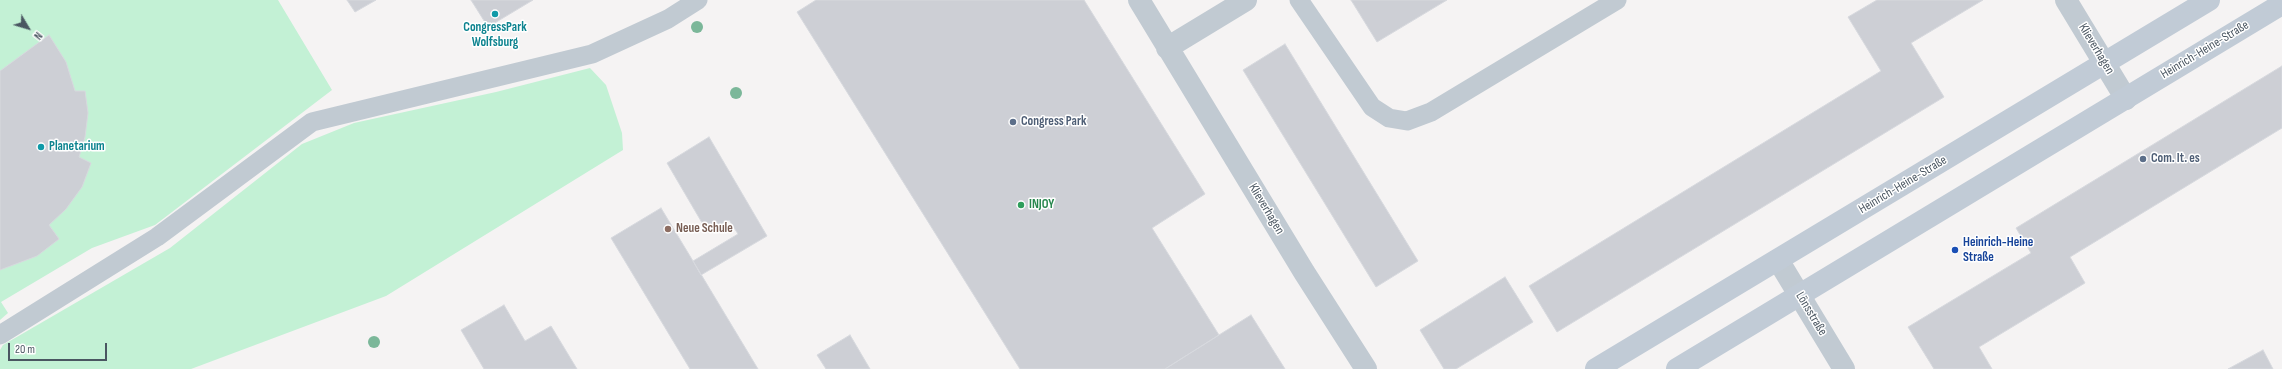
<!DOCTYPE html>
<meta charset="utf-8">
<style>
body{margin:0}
#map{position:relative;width:2282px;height:369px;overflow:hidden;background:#f5f3f3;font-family:"Sofia Sans Condensed",sans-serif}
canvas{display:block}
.north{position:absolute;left:8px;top:8px;width:40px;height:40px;-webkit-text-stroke:3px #fff;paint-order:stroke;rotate:128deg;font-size:11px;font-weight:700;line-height:16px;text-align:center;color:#4a5661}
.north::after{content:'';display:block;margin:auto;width:14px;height:18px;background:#4a5661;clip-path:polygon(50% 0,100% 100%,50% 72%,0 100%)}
.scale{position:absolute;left:8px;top:343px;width:99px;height:18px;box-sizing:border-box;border:2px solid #4a5661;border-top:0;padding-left:5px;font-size:12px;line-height:14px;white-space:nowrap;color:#4a5661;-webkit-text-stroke:3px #fff;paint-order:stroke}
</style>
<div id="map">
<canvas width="2282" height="369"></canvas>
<div class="north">N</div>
<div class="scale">20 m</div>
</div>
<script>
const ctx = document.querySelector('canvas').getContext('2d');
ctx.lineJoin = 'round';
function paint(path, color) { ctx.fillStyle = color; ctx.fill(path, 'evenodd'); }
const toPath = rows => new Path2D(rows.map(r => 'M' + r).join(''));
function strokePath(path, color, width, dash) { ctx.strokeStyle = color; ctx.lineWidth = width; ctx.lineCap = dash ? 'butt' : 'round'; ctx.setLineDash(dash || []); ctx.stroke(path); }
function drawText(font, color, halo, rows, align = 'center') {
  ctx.font = font + ' "Sofia Sans Condensed",sans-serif'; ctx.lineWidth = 3; ctx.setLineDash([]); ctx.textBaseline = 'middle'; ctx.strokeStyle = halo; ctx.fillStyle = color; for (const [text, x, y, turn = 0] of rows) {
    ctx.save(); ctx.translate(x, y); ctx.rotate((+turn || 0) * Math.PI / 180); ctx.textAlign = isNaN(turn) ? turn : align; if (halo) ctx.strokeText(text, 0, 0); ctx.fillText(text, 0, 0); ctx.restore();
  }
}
const green = toPath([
 [0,0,278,0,332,90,155,225,92,248,1,302,8,313,0,320],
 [590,68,606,85,622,133,623,150,386,296,191,369,0,369,0,350,3,345,170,248,302,144,354,123,496,92]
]);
const building = toPath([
 [347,0,376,0,355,12,347,0],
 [471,0,533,0,488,27,471,0],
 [816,0,1084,0,1205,194,1152,228,1219,335,1165,369,1020,369,797,12,816,0],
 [1351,0,1447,0,1377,42,1351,0],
 [1877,0,1983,0,1911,43,1944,97,1557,332,1529,286,1881,71,1848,17,1877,0],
 [49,35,66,62,75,91,85,91,88,113,85,137,79,157,91,163,82,187,66,209,49,225,59,239,37,256,0,270,0,71,49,35],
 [1285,44,1418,261,1376,287,1243,70,1285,44],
 [2282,66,2282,128,2070,257,2085,283,1979,347,1992,369,1934,369,1908,327,2031,253,2016,228,2282,66],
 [709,137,767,236,701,275,693,261,738,234,729,220,708,233,667,163,709,137],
 [661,208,693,261,758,369,690,369,611,238,661,208],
 [1505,277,1533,322,1456,369,1444,369,1420,330,1505,277],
 [504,305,525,341,551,326,577,369,484,369,461,330,504,305],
 [1251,315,1285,369,1165,369,1219,335,1251,315],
 [850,335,870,369,826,369,817,355,850,335],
 [2263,350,2273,369,2228,369,2263,350]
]);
const lane = toPath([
 [1299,0,1372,107,1389,118,1407,121,1431,112,1617,0],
 [0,335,157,237,312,122,592,54,668,19,698,0]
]);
const street = toPath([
 [1139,0,1304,272,1366,369],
 [2066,0,2126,99],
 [1167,48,1246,0],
 [1778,260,1844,369]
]);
const secondary = toPath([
 [1596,369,2209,0],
 [1677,369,2282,4]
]);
const trees = [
 [697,27],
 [736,93],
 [374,342]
];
const markers = [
 [495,14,4,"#0f9aa8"],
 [1013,122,4,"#5c6f8a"],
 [41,147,4,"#0f9aa8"],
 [2143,159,4,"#5c6f8a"],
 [1021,205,4,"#2e9e5b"],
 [668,229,4,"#8d6e63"],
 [1955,250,4,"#1a4fb4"]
];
const cultureNames = [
 ["CongressPark",495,28],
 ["Wolfsburg",495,43],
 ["Planetarium",49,147,"left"]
];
const streetNames = [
 ["Klieverhagen",2096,49,59],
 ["Heinrich-Heine-Straße",2205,50,-31],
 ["Heinrich-Heine-Straße",1903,185,-31],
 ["Klieverhagen",1266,209,59],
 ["Lönsstraße",1811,314,59]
];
const serviceNames = [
 ["Congress Park",1021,122],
 ["Com. It. es",2151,159]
];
const leisureNames = [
 ["INJOY",1029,205]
];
const educationNames = [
 ["Neue Schule",676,229]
];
const transitNames = [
 ["Heinrich-Heine",1963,243],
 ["Straße",1963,258]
];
paint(green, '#c3f1d5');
paint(building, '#cdcfd5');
strokePath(building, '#d7d9de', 1);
strokePath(lane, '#c1cad2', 19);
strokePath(street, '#c1cad2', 22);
strokePath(secondary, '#c1cbd6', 22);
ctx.fillStyle = '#7bb799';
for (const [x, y] of trees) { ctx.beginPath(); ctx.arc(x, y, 6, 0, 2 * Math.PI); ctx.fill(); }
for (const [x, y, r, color] of markers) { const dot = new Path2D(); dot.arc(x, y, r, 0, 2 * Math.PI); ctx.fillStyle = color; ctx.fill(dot); strokePath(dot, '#fff', 1.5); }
drawText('bold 13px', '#0d838f', '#fff', cultureNames);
drawText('13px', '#4a5661', '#fff', streetNames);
drawText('bold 13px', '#4e5e75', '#fff', serviceNames, 'left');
drawText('bold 13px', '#27864d', '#fff', leisureNames, 'left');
drawText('bold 13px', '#785e54', '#fff', educationNames, 'left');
drawText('bold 13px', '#164399', '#fff', transitNames, 'left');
</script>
